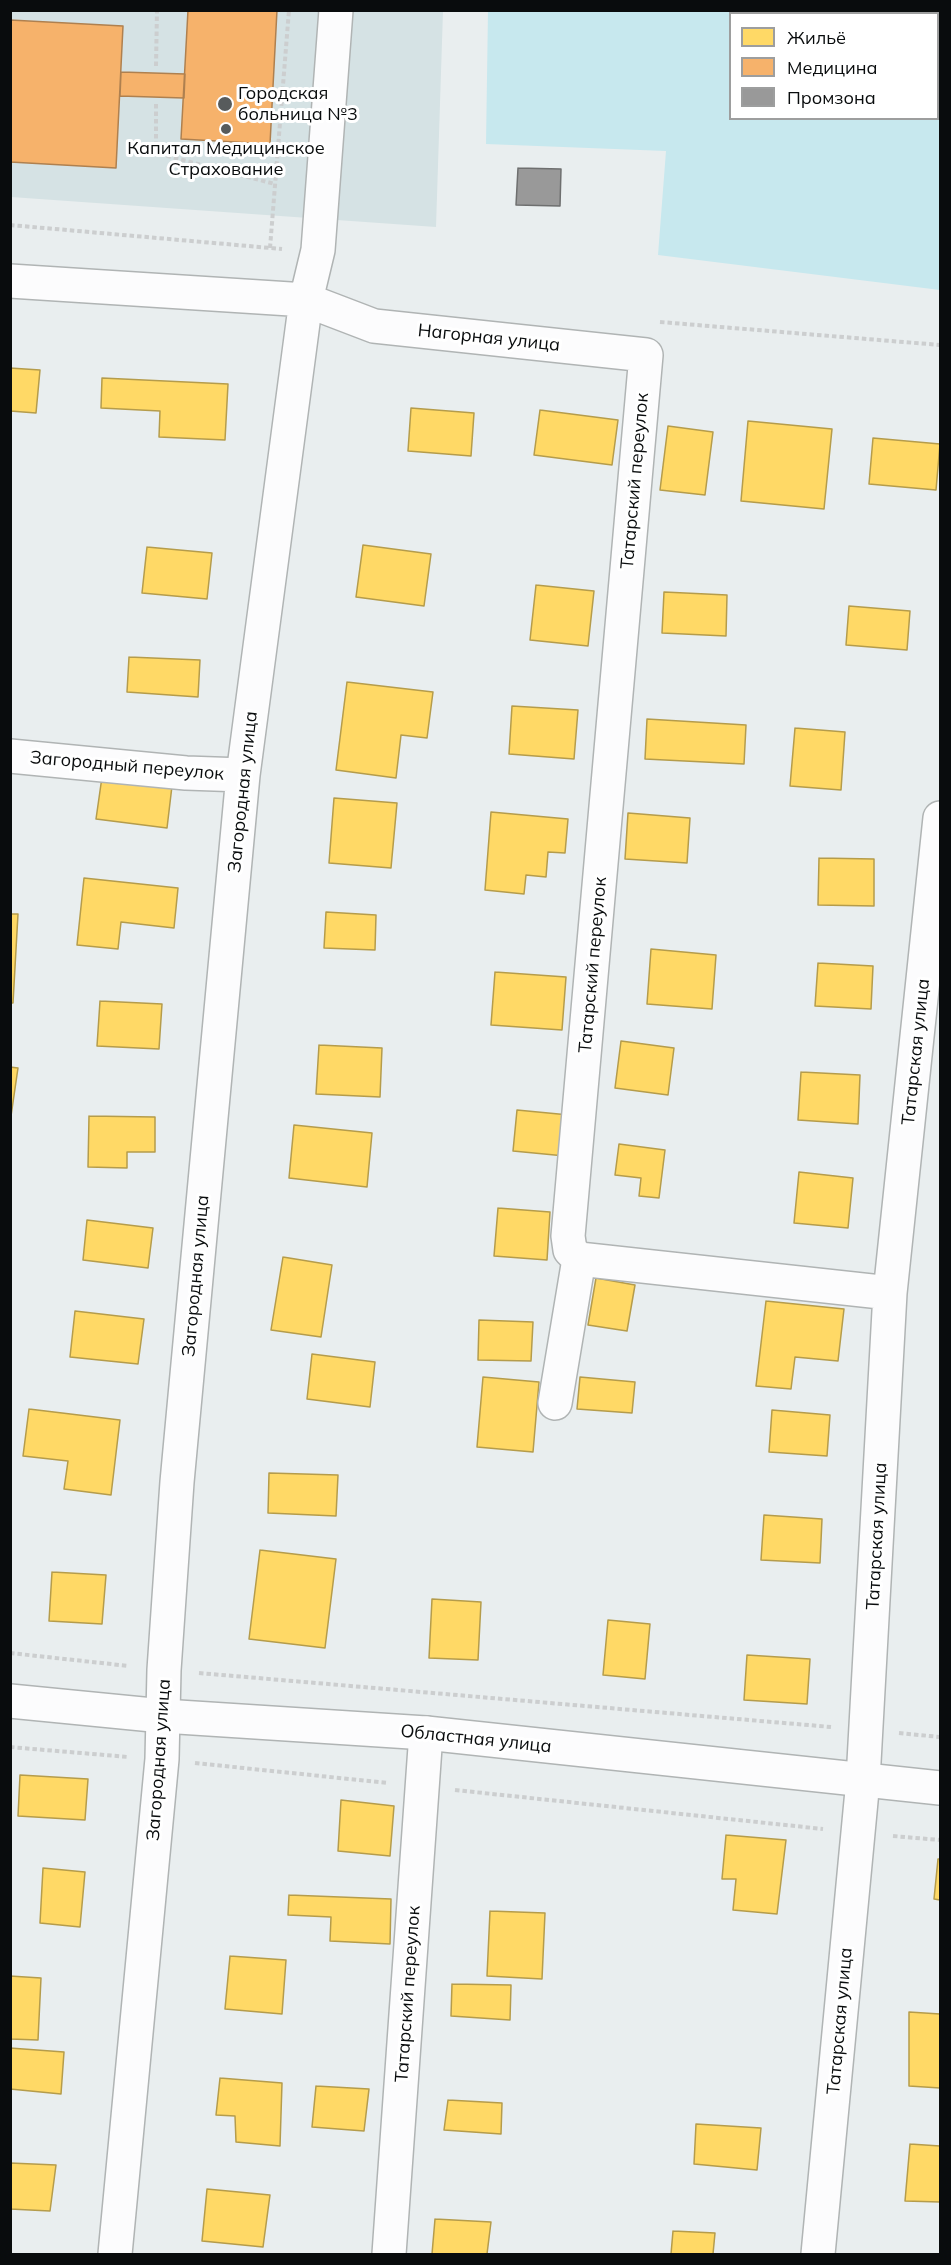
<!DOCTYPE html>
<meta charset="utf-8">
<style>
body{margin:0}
#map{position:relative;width:951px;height:2265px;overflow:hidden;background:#e9eeef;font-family:Mulish,sans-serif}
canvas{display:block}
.frame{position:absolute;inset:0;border:12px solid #090c0d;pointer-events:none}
.legend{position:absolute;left:729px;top:12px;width:210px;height:108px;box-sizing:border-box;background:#fff;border:2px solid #9d9e9e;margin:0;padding:8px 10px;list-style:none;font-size:18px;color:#090c0d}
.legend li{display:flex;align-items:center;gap:12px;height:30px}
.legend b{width:30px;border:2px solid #9d9e9e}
</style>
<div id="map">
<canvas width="951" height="2265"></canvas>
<div class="frame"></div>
<ul class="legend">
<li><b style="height:16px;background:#ffd966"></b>Жильё</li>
<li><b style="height:16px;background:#f6b26b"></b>Медицина</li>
<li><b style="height:16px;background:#999"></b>Промзона</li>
</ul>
</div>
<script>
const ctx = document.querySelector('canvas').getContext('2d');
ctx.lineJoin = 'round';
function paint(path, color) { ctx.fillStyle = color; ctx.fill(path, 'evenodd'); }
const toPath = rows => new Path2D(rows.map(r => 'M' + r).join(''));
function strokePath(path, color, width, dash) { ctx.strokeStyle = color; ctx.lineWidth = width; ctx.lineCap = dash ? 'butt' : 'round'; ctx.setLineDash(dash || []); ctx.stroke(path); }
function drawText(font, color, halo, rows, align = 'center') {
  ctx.font = font + ' Mulish,sans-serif'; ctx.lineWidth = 6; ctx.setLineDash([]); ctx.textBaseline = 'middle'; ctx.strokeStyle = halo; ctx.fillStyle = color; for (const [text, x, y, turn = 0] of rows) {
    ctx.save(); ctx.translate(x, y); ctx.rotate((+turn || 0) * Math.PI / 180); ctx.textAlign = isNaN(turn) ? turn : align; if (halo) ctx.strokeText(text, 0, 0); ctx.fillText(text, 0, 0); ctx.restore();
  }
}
const built = toPath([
 [10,11,443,11,436,227,11,197]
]);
const green = toPath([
 [488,11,940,11,940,290,658,255,666,151,486,144],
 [730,14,938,14,938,118,730,118]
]);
const homes = toPath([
 [10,368,40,370,36,413,10,411,10,368],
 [102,378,228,384,225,440,159,437,160,411,101,408,102,378],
 [411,408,474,413,471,456,408,451,411,408],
 [540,410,618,420,612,465,534,455,540,410],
 [748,421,832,429,824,509,741,501,748,421],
 [668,426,713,432,705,495,660,490,668,426],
 [873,438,940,444,936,490,869,484,873,438],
 [363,545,431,554,424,606,356,597,363,545],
 [147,547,212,553,207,599,142,593,147,547],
 [536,585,594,591,588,646,530,640,536,585],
 [664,592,727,595,726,636,662,633,664,592],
 [849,606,910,611,907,650,846,645,849,606],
 [129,657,200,660,198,697,127,692,129,657],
 [347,682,433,692,427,738,401,735,396,778,336,770,347,682],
 [512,706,578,710,574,759,509,754,512,706],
 [647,719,746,725,744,764,645,759,647,719],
 [795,728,845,732,841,790,790,786,795,728],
 [102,777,172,786,167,828,96,819,102,777],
 [334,798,397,803,391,868,329,863,334,798],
 [491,812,568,819,565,853,548,852,546,877,526,875,524,894,485,890,491,812],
 [628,813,690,818,687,863,625,859,628,813],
 [819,858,874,859,874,906,818,905,819,858],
 [84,878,178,888,174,928,121,922,118,949,77,945,84,878],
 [326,912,376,915,375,950,324,948,326,912],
 [10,914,18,914,13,1003,10,1003,10,914],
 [651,949,716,955,712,1009,647,1004,651,949],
 [818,963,873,966,871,1009,815,1006,818,963],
 [495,972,566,977,562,1030,491,1025,495,972],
 [100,1001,162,1004,159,1049,97,1046,100,1001],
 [621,1041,674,1048,668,1095,615,1088,621,1041],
 [319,1045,382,1048,380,1097,316,1094,319,1045],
 [10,1067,18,1068,10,1123,10,1067],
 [801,1072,860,1075,858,1124,798,1120,801,1072],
 [517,1110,569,1115,565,1156,513,1151,517,1110],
 [89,1116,155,1117,155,1152,127,1152,127,1168,88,1167,89,1116],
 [294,1125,372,1133,367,1187,289,1178,294,1125],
 [619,1144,665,1150,659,1198,639,1196,641,1178,615,1175,619,1144],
 [799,1172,853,1178,848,1228,794,1223,799,1172],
 [498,1208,550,1212,547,1260,494,1256,498,1208],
 [87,1220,153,1228,148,1268,83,1260,87,1220],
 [283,1257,332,1265,321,1337,271,1330,283,1257],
 [596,1278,635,1285,627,1331,588,1325,596,1278],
 [766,1301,844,1309,838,1361,795,1357,791,1389,756,1386,766,1301],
 [75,1311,144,1319,138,1364,70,1357,75,1311],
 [479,1320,533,1322,531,1361,478,1360,479,1320],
 [312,1354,375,1362,370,1407,307,1399,312,1354],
 [483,1377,539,1382,533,1452,477,1447,483,1377],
 [580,1377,635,1382,632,1413,577,1409,580,1377],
 [29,1409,120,1420,111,1495,64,1489,68,1461,23,1456,29,1409],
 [772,1410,830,1415,827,1456,769,1452,772,1410],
 [269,1473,338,1475,336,1516,268,1513,269,1473],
 [764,1515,822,1519,820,1563,761,1560,764,1515],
 [260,1550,336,1559,325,1648,249,1639,260,1550],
 [52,1572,106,1575,102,1624,49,1621,52,1572],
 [432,1599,481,1602,478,1660,429,1658,432,1599],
 [608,1620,650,1624,645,1679,603,1675,608,1620],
 [747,1655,810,1659,807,1704,744,1700,747,1655],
 [20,1775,88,1779,85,1820,18,1816,20,1775],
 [341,1800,394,1806,390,1856,338,1851,341,1800],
 [726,1835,786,1840,777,1914,733,1910,736,1879,722,1879,726,1835],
 [938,1859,940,1859,940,1900,934,1899,938,1859],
 [43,1868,85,1872,80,1927,40,1923,43,1868],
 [289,1895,391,1899,390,1944,330,1941,331,1917,288,1915,289,1895],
 [490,1911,545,1913,542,1979,487,1976,490,1911],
 [230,1956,286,1960,282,2014,225,2009,230,1956],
 [10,1976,41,1978,38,2040,10,2039,10,1976],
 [452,1984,511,1985,510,2020,451,2016,452,1984],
 [909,2012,940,2014,940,2088,909,2086,909,2012],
 [10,2048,64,2052,61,2094,10,2089,10,2048],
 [220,2078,282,2083,280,2146,236,2142,235,2116,216,2115,220,2078],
 [316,2086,369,2089,364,2131,312,2127,316,2086],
 [448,2100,502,2103,501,2134,444,2130,448,2100],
 [696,2124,761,2128,757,2170,694,2164,696,2124],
 [910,2144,940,2146,940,2202,905,2201,910,2144],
 [10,2163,56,2165,50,2211,10,2209,10,2163],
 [207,2189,270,2195,263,2247,202,2241,207,2189],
 [435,2219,491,2222,487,2254,432,2254,435,2219],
 [673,2231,715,2233,713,2254,671,2254,673,2231]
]);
const health = toPath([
 [188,10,277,10,270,144,181,139,188,10],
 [10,20,123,26,116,168,10,162,10,20],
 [121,72,185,74,184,98,120,96,121,72]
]);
const industry = toPath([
 [518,168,561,169,560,206,516,205,518,168]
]);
const path = toPath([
 [156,66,157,10],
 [156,104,156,153,275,184],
 [10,225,282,249],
 [270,248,289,10],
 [660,322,940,345],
 [10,1653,129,1666],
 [199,1673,831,1727],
 [899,1733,940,1737],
 [10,1747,128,1757],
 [195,1763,388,1783],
 [455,1790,823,1829],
 [893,1836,940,1840]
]);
const minor = toPath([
 [10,281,306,300,374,326,646,355,568,1236,570,1250,579,1259,890,1293],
 [10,756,186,773,243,775],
 [555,1403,579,1259],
 [115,2254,162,1759,164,1670,177,1482,243,775,306,300,318,250,336,10],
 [389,2254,426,1733],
 [818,2254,863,1780,890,1293,940,818]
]);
const major = toPath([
 [10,1701,163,1716,426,1733,940,1788]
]);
const markers = [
 [225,104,8,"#575b5c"],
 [226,129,6,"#575b5c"]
];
const poiNames = [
 ["Городская",238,94],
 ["больница №3",238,115],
 ["Капитал Медицинское",226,149,"center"],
 ["Страхование",226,170,"center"]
];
const streetNames = [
 ["Нагорная улица",489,338,6],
 ["Татарский переулок",635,481,-85],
 ["Загородный переулок",127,766,5],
 ["Загородная улица",243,792,-84],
 ["Татарский переулок",593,965,-85],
 ["Татарская улица",916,1052,-84],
 ["Загородная улица",196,1276,-85],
 ["Татарская улица",877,1536,-87],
 ["Областная улица",476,1739,6],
 ["Загородная улица",159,1760,-86],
 ["Татарский переулок",408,1994,-86],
 ["Татарская улица",840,2021,-85]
];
paint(built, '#d5e2e4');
paint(green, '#c7e8ee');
paint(homes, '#ffd966');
strokePath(homes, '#b59c4b', 1.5);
paint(health, '#f6b26b');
strokePath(health, '#af804f', 1.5);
paint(industry, '#999');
strokePath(industry, '#6e6f6f', 1.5);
strokePath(minor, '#b0b4b4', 36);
strokePath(major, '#b0b4b4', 36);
strokePath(path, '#cccecf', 4, [4.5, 3]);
strokePath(minor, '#fcfcfd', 33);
strokePath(major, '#fcfcfd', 33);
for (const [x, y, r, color] of markers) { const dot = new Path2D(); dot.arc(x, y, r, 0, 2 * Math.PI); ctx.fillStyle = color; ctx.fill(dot); strokePath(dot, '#fff', 2); }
drawText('18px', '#090c0d', '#fff', poiNames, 'left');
drawText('18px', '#090c0d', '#fff', streetNames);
</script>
